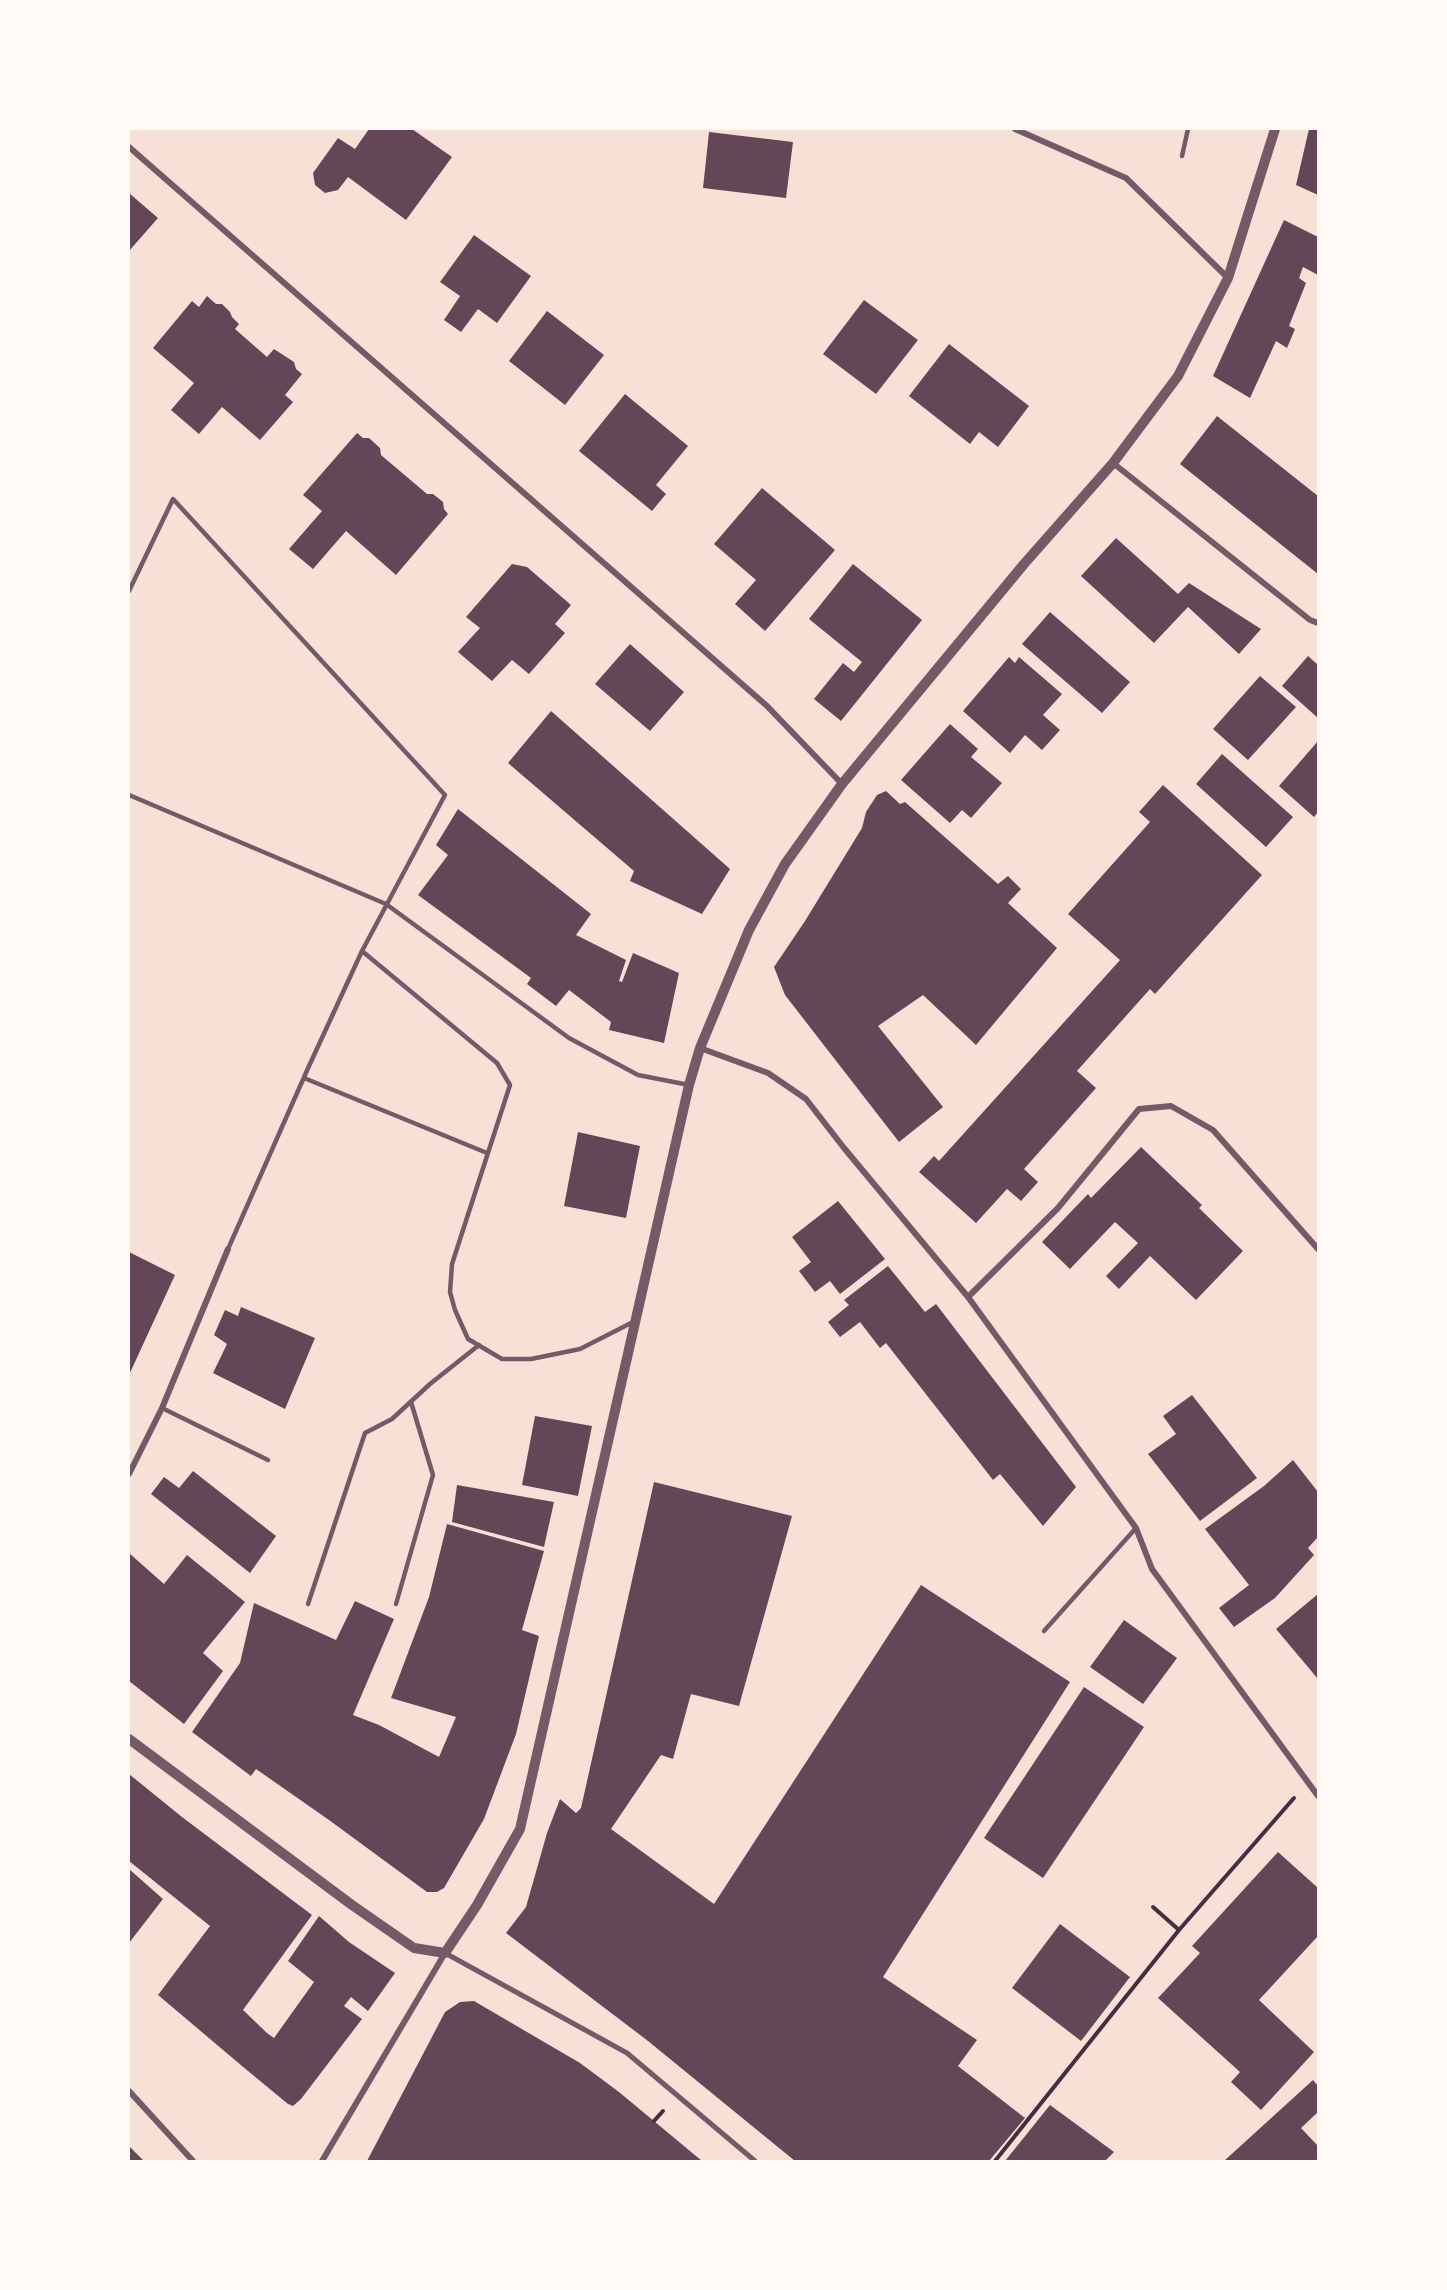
<!DOCTYPE html>
<style>
body{margin:0}
#map{position:relative;width:1447px;height:2290px;overflow:hidden;background:#f7e1d7;font-family:Merriweather,serif}
canvas{display:block}
.frame{position:absolute;inset:0;border:130px solid #fffaf5;pointer-events:none}
</style>
<div id="map">
<canvas width="1447" height="2290"></canvas>
<div class="frame"></div>
</div>
<script>
const ctx = document.querySelector('canvas').getContext('2d');
ctx.lineJoin = 'round';
function paint(path, color) { ctx.fillStyle = color; ctx.fill(path, 'evenodd'); }
const toPath = rows => new Path2D(rows.map(r => 'M' + r).join(''));
function strokePath(path, color, width, dash) { ctx.strokeStyle = color; ctx.lineWidth = width; ctx.lineCap = dash ? 'butt' : 'round'; ctx.setLineDash(dash || []); ctx.stroke(path); }
const building = toPath([
 [369,129,412,129,452,157,406,220,348,177,338,190,325,193,315,185,313,173,338,138,355,149],
 [1309,129,1318,129,1318,195,1296,185],
 [709,132,793,142,786,198,703,188],
 [129,193,158,218,129,251],
 [1284,220,1318,237,1318,275,1303,267,1299,278,1306,283,1289,326,1295,329,1287,348,1276,341,1250,398,1213,376],
 [474,235,531,276,497,323,478,309,461,332,444,320,460,296,440,282],
 [207,296,216,304,222,304,230,312,232,317,239,324,235,329,267,357,274,349,294,362,296,369,302,374,285,395,293,402,260,440,222,407,199,434,171,410,194,383,153,348,192,301,199,307],
 [864,300,918,340,876,394,823,354],
 [547,311,604,355,565,405,509,361],
 [949,344,1029,406,998,447,979,432,970,444,909,396],
 [625,394,688,446,656,485,666,494,652,511,579,451],
 [1217,416,1318,496,1318,574,1180,464],
 [357,433,363,438,369,438,380,448,381,455,427,494,433,494,443,502,444,509,448,514,396,575,346,531,313,569,289,549,322,511,303,495],
 [762,488,835,550,765,631,735,604,756,580,714,544],
 [1116,538,1178,594,1189,583,1261,629,1239,654,1188,607,1154,643,1081,576],
 [512,564,527,567,571,605,555,624,565,633,529,674,512,660,492,681,458,652,480,628,466,617],
 [853,564,922,620,841,721,814,699,843,663,854,672,862,662,809,619],
 [1050,612,1130,682,1102,713,1022,644],
 [630,644,684,692,650,731,595,684],
 [1308,656,1318,665,1318,718,1282,686],
 [1009,657,1015,663,1019,657,1062,694,1043,715,1060,730,1042,750,1025,735,1010,753,963,711],
 [1260,676,1296,707,1248,760,1213,729],
 [551,711,730,869,702,914,630,881,634,871,508,763],
 [950,724,978,749,971,757,1002,783,971,818,962,810,950,823,901,780],
 [1318,741,1318,812,1314,817,1279,786],
 [1222,754,1293,817,1266,847,1196,784],
 [1163,785,1262,875,1155,994,1150,989,1077,1071,1096,1088,1024,1169,1038,1182,1021,1201,1007,1189,976,1223,919,1172,934,1156,939,1161,1120,960,1068,914,1150,822,1139,812],
 [886,791,900,804,905,802,998,884,1008,876,1021,889,1008,903,1057,948,976,1045,923,995,878,1026,943,1107,899,1142,785,995,774,967,805,921,862,828,866,812,877,795],
 [458,809,591,914,576,935,626,960,619,981,622,982,633,953,679,973,664,1043,609,1030,611,1022,569,990,556,1006,527,984,531,978,418,895,448,855,436,845],
 [578,1132,640,1146,626,1218,564,1206],
 [1141,1147,1202,1205,1199,1208,1243,1251,1196,1300,1150,1256,1119,1289,1106,1276,1138,1243,1115,1222,1070,1269,1042,1242,1088,1194,1091,1198],
 [838,1201,885,1259,840,1294,830,1281,815,1292,799,1271,811,1262,792,1237],
 [129,1252,175,1275,129,1375],
 [888,1266,925,1312,936,1304,1076,1487,1043,1526,1000,1474,993,1480,886,1343,880,1348,860,1322,840,1337,828,1322,849,1305,844,1300],
 [241,1307,315,1338,285,1409,213,1373,227,1344,214,1335,225,1310,238,1316],
 [1192,1395,1257,1478,1200,1521,1148,1454,1176,1434,1163,1416],
 [535,1416,592,1426,578,1496,522,1485],
 [1293,1460,1318,1492,1318,1537,1308,1548,1314,1555,1275,1598,1234,1627,1219,1608,1249,1585,1205,1529,1264,1486],
 [193,1471,276,1536,250,1573,151,1494,164,1477,179,1488],
 [654,1482,792,1516,739,1706,691,1694,673,1759,661,1755,611,1829,714,1904,921,1585,1070,1682,883,1977,977,2040,958,2066,1025,2118,989,2161,795,2161,648,2041,506,1933,526,1907,547,1833,560,1799,576,1813,581,1808],
 [457,1485,554,1502,544,1547,452,1522],
 [447,1524,544,1551,522,1630,539,1636,516,1734,484,1819,444,1888,437,1892,427,1892,329,1820,256,1769,251,1776,192,1732,240,1663,254,1603,336,1640,355,1601,394,1619,353,1715,379,1725,439,1757,456,1717,391,1698,429,1597],
 [129,1553,164,1584,187,1555,245,1602,203,1653,223,1671,184,1724,129,1681],
 [1318,1594,1318,1679,1276,1629],
 [1124,1620,1177,1658,1143,1704,1090,1667],
 [1084,1687,1144,1727,1043,1878,984,1838],
 [129,1774,182,1817,312,1915,243,2010,267,2033,274,2038,314,1982,288,1961,319,1916,349,1942,395,1973,368,2011,351,1997,344,2006,362,2019,301,2099,293,2106,288,2104,242,2066,158,1995,210,1926,129,1861],
 [1278,1852,1318,1888,1318,1936,1259,2000,1314,2052,1261,2110,1231,2082,1240,2072,1158,1998,1200,1953,1192,1946],
 [129,1869,163,1899,129,1943],
 [1060,1924,1130,1977,1081,2041,1012,1988],
 [474,2001,580,2063,619,2092,702,2161,367,2161,445,2012,460,2002],
 [1313,2080,1318,2086,1318,2112,1301,2128,1318,2146,1318,2161,1224,2161],
 [1050,2105,1114,2152,1105,2161,1005,2161],
 [129,2146,144,2161,129,2161]
]);
const path = toPath([
 [1153,1907,1179,1930],
 [654,2121,663,2111],
 [995,2161,1179,1930,1294,1798]
]);
const service = toPath([
 [1182,156,1188,129],
 [129,591,173,499,445,795,362,951,309,1066,228,1249],
 [129,795,386,904,569,1038,638,1075,689,1085],
 [362,951,497,1063,510,1085,452,1264,450,1292,455,1310,468,1339,502,1359,531,1359,580,1349,633,1322],
 [304,1078,487,1153],
 [162,1408,268,1460],
 [308,1604,365,1433,392,1419,430,1384,479,1345],
 [396,1604,433,1475,411,1402],
 [1044,1631,1136,1528]
]);
const pedestrian = toPath([
 [445,1953,627,2053,755,2161]
]);
const minor = toPath([
 [1015,129,1126,178,1228,278],
 [129,147,767,706,842,784],
 [1113,463,1310,620,1318,623],
 [700,1048,768,1073,806,1099,844,1148,968,1297,1136,1528,1152,1569,1318,1796],
 [968,1297,1058,1208,1139,1109,1171,1106,1213,1130,1318,1249],
 [129,1474,162,1408,228,1249],
 [129,2091,193,2161],
 [322,2161,445,1953]
]);
const tertiary = toPath([
 [129,1739,352,1905,414,1948,445,1953,477,1905,520,1829,689,1085,700,1048,749,930,785,864,842,784,1024,564,1113,463,1178,376,1228,278,1275,129]
]);
paint(building, '#644757');
strokePath(path, '#4a2c40', 4);
strokePath(service, '#755966', 4.5);
strokePath(pedestrian, '#755966', 5);
strokePath(minor, '#755966', 6);
strokePath(tertiary, '#755966', 10);
</script>
